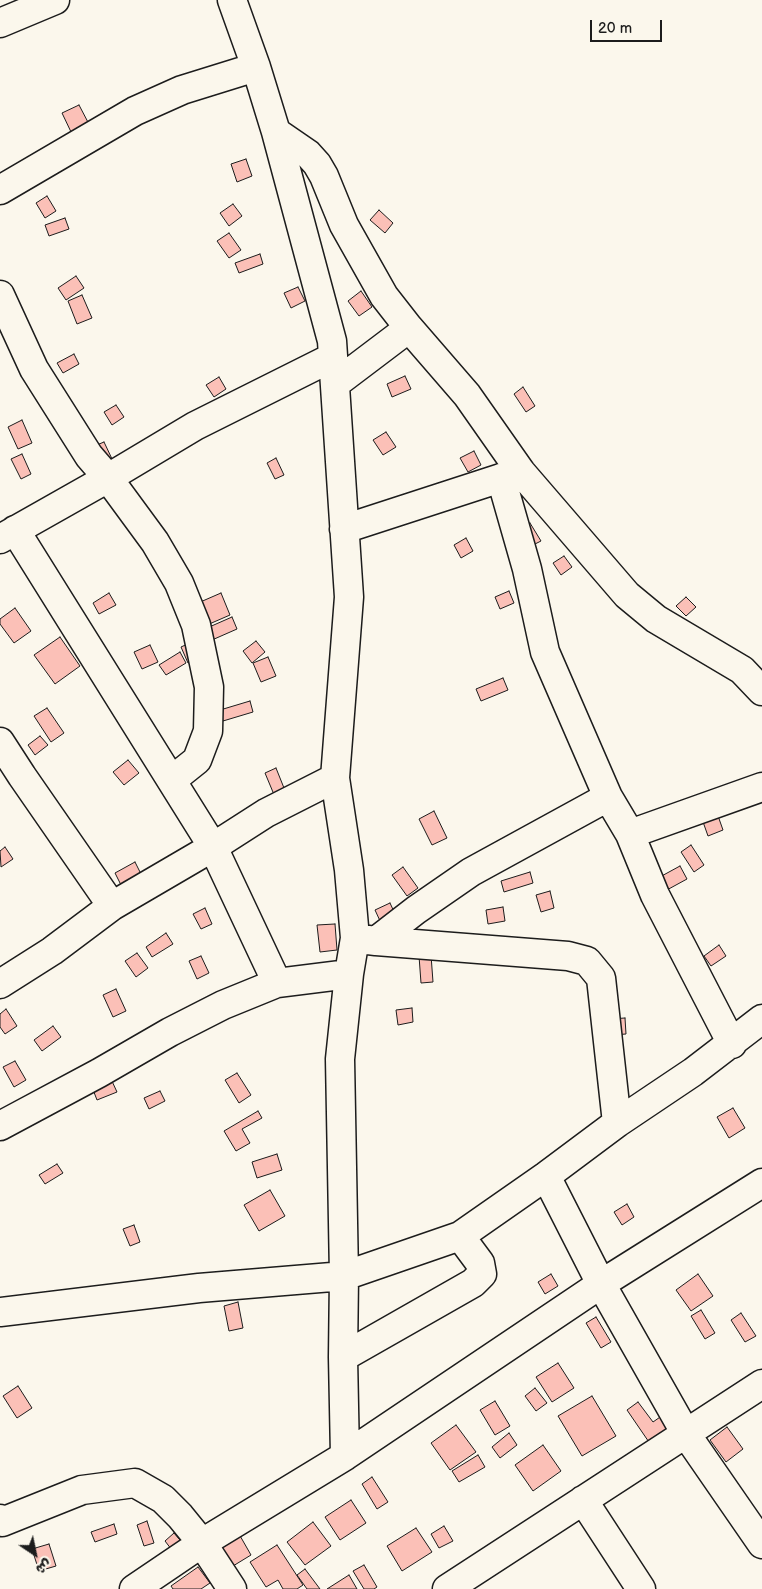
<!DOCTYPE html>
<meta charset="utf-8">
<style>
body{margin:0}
#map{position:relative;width:762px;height:1589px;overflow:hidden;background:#fbf7ec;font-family:"Balsamiq Sans","Playpen Sans Arabic",sans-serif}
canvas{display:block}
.north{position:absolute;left:10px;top:1529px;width:50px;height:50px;-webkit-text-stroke:4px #fbf7ec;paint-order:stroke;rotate:146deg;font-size:14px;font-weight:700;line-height:20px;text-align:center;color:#1c1c1c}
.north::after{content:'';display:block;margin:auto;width:18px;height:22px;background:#1c1c1c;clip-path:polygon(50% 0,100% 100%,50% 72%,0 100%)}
.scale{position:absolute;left:590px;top:20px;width:72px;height:22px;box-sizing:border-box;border:2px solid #1c1c1c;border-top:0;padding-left:6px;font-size:15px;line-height:18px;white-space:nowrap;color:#1c1c1c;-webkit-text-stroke:4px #fbf7ec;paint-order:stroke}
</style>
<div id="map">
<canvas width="762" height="1589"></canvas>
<div class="north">ش</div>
<div class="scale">20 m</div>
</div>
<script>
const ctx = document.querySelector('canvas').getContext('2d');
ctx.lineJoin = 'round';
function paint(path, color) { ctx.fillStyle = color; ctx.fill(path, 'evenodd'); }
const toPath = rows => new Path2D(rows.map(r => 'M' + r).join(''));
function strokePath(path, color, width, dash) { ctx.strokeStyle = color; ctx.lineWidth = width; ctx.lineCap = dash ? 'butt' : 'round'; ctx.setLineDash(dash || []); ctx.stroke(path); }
const building = toPath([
 [79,105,90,126,72,134,62,113,79,105],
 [246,159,252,176,237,182,231,164,246,159],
 [47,196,56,211,45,218,36,203,47,196],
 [233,204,242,216,229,226,220,213,233,204],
 [379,210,393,223,385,233,370,220,379,210],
 [65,218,69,229,49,236,45,225,65,218],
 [229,233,241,250,229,258,217,241,229,233],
 [260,254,263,264,239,273,235,263,260,254],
 [76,276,84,288,66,300,58,288,76,276],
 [298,287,305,301,291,308,284,293,298,287],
 [361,291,372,307,359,316,348,301,361,291],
 [82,295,92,318,77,324,68,301,82,295],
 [74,354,79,364,63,373,57,363,74,354],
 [405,376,411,389,392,397,387,384,405,376],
 [219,377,226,389,214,397,206,385,219,377],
 [523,387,535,406,526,412,514,394,523,387],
 [116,405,124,417,112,425,104,412,116,405],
 [22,420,32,443,18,449,8,427,22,420],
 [386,432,396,447,383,455,373,440,386,432],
 [104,442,113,461,101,467,92,447,104,442],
 [474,451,481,465,468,472,460,458,474,451],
 [22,454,31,474,21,479,11,459,22,454],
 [276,458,284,475,275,479,267,463,276,458],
 [530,523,541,541,531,546,521,529,530,523],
 [466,538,473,551,461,558,454,545,466,538],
 [564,556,572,567,561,575,553,563,564,556],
 [509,591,514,603,500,609,495,597,509,591],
 [109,593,116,605,99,614,93,603,109,593],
 [221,593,230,615,207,625,198,603,221,593],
 [686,597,696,607,686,616,676,606,686,597],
 [15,608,31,631,14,643,0,624,0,619,15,608],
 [232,617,237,629,212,640,207,628,232,617],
 [60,637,80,666,55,684,34,655,60,637],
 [256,641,265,652,252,663,243,651,256,641],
 [192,642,200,658,188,663,181,647,192,642],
 [150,645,158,662,142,669,134,652,150,645],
 [180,652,186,663,166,675,159,665,180,652],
 [268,657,276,676,261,682,253,663,268,657],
 [503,678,508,690,481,701,476,689,503,678],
 [250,701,253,712,223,721,220,710,250,701],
 [47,708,64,733,51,742,34,716,47,708],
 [40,736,48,745,35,755,28,745,40,736],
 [128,760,139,773,124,785,113,772,128,760],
 [276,768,286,793,275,797,265,773,276,768],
 [434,811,447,838,432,845,419,819,434,811],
 [717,813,723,830,708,836,702,819,717,813],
 [691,845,704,865,694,872,681,852,691,845],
 [5,847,13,859,1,867,0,851,5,847],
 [135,862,141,874,121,885,115,873,135,862],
 [680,866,687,879,665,891,658,878,680,866],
 [403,867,418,888,407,896,392,875,403,867],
 [530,872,533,883,504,892,501,881,530,872],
 [550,891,554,908,541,912,536,895,550,891],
 [390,903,396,916,381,923,375,910,390,903],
 [503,907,505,921,488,924,486,910,503,907],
 [205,908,212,924,201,929,193,914,205,908],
 [335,924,337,950,320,952,317,925,335,924],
 [166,933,173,944,152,957,146,947,166,933],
 [719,945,726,956,711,966,704,956,719,945],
 [137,953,148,968,136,977,125,961,137,953],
 [431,955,433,982,421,983,419,956,431,955],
 [201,956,209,973,197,979,189,961,201,956],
 [116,989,126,1011,113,1017,103,995,116,989],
 [412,1008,413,1022,398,1025,396,1010,412,1008],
 [6,1009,17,1026,5,1034,0,1027,0,1014,6,1009],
 [625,1018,626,1034,612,1035,610,1019,625,1018],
 [53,1026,61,1037,42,1051,34,1040,53,1026],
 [15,1061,26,1080,14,1087,3,1067,15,1061],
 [237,1073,251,1095,239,1103,225,1080,237,1073],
 [111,1079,117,1092,97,1100,92,1087,111,1079],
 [160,1091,165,1101,149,1109,144,1098,160,1091],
 [733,1108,745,1128,729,1138,717,1117,733,1108],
 [258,1111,262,1118,242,1129,250,1143,236,1151,224,1131,258,1111],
 [277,1154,282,1170,257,1178,252,1162,277,1154],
 [57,1164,63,1173,45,1184,39,1175,57,1164],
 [270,1190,285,1216,259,1231,244,1205,270,1190],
 [627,1204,634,1217,622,1225,614,1212,627,1204],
 [134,1225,140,1242,130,1246,123,1229,134,1225],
 [551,1274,558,1286,545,1294,538,1282,551,1274],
 [698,1274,713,1296,691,1311,676,1290,698,1274],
 [238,1302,243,1328,229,1331,224,1306,238,1302],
 [701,1310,715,1333,705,1339,691,1316,701,1310],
 [741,1313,756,1336,745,1342,731,1320,741,1313],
 [596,1317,611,1342,601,1348,586,1323,596,1317],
 [558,1363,574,1388,552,1402,536,1377,558,1363],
 [18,1386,32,1408,17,1418,3,1396,18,1386],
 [535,1388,547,1403,536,1411,525,1396,535,1388],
 [592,1396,616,1436,582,1456,558,1416,592,1396],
 [495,1401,510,1426,495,1435,480,1410,495,1401],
 [638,1402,653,1422,663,1415,675,1432,653,1448,627,1410,638,1402],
 [456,1425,476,1452,450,1470,431,1443,456,1425],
 [727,1427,743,1449,726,1462,710,1440,727,1427],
 [509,1433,517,1445,500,1458,492,1447,509,1433],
 [543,1445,561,1471,533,1491,515,1465,543,1445],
 [478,1455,485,1467,459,1482,452,1471,478,1455],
 [372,1477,388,1502,377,1509,362,1484,372,1477],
 [351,1500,366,1523,340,1540,325,1517,351,1500],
 [147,1521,154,1543,144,1546,137,1525,147,1521],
 [313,1522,331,1546,305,1565,287,1542,313,1522],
 [114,1524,117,1534,95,1542,91,1532,114,1524],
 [444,1526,453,1541,439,1548,431,1534,444,1526],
 [416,1528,432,1552,402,1571,387,1546,416,1528],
 [174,1533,185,1546,175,1554,165,1541,174,1533],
 [239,1534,251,1555,233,1566,221,1546,239,1534],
 [49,1544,56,1566,39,1571,32,1549,49,1544],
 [277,1545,303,1585,297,1589,283,1589,278,1580,266,1587,250,1562,277,1545],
 [364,1565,377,1587,374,1589,364,1589,353,1571,364,1565],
 [198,1567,210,1583,201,1589,173,1589,171,1586,198,1567],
 [305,1569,320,1589,307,1589,297,1575,305,1569],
 [349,1575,357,1589,327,1589,349,1575]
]);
const street = toPath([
 [232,0,256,67,276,132,332,341,349,597,335,778,349,870,355,938,349,974,340,1059,344,1276,343,1357,345,1456],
 [0,23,55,0],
 [276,132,308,154,317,164,324,176,344,225,384,296,409,328,467,395,521,472,627,595,656,619,742,670,762,691],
 [0,190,135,111,182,90,256,67],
 [0,295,34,369,89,456,108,478,155,542,179,583,196,625,209,687,208,731,197,760,172,780],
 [335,384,409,328],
 [521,472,501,478,527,569,545,652,608,797,630,834,655,895,732,1044],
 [344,529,501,478],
 [15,530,213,847,277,983],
 [0,539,108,478,195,426,333,357],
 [0,742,22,776,112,906],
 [630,834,762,787],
 [368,940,376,941,416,910,471,872,608,797],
 [376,941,568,956,587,961,601,978,617,1123],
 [0,984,52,951,112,906,213,847,266,813,335,778],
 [0,1126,99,1073,170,1032,223,1005,277,983,349,974],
 [546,1176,601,1284,686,1434,762,1544],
 [0,1312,199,1288,344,1276,460,1236,546,1176,617,1123,693,1072,762,1019],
 [343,1357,473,1283,482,1274,480,1263,460,1236],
 [583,1500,641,1589],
 [0,1519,2,1522,82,1490,135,1483,163,1499,180,1516,202,1543,232,1589],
 [134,1589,202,1543,345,1456,601,1284,762,1183],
 [447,1589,762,1384]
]);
paint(building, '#fbc0b7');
strokePath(building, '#1c1c1c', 1);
strokePath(street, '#1c1c1c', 31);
strokePath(street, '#fbf7ec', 28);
</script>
